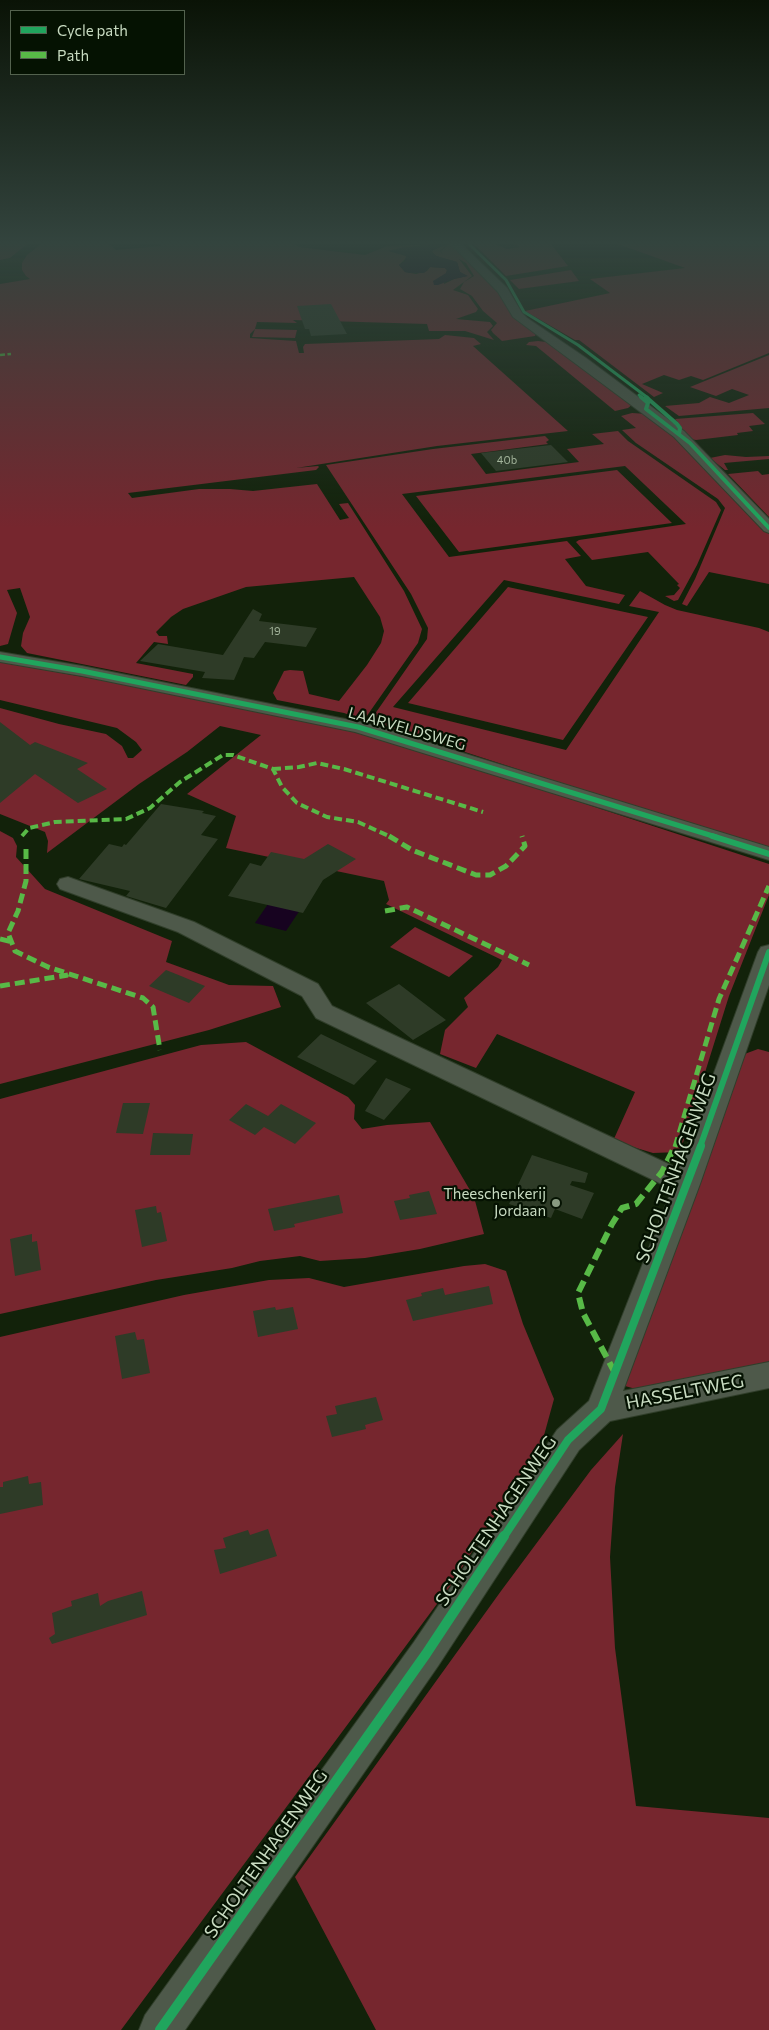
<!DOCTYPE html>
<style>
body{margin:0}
#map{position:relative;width:769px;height:2030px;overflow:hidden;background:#12220a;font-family:Commissioner,sans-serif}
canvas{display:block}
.legend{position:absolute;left:10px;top:10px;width:175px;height:65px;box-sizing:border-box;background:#051202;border:1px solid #53624e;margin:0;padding:6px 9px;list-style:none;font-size:15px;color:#c8dbc1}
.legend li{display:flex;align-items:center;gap:10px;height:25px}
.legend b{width:25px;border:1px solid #53624e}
</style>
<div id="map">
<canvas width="769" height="2030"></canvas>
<ul class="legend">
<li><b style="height:6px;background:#20a55d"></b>Cycle path</li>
<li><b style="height:6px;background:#58b947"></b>Path</li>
</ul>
</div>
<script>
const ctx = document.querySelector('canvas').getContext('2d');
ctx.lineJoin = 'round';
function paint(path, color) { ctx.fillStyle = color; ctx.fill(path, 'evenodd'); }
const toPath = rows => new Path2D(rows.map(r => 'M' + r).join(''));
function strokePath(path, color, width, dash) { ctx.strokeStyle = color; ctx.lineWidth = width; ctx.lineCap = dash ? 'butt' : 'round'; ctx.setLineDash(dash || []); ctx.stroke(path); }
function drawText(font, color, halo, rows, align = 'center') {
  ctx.font = font + ' Commissioner,sans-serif'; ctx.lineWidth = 4.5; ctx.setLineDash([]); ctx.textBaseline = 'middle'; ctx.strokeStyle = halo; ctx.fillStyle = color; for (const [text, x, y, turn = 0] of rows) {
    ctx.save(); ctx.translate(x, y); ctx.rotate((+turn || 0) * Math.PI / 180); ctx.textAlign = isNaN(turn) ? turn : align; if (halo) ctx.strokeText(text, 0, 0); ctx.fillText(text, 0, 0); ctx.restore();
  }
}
const green = toPath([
 [0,244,27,244,10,258,0,260],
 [41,244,109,244,116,250,161,246,160,244,294,244,299,247,365,255,387,246,437,244,400,248,401,254,406,256,406,258,399,265,405,272,416,274,427,271,430,267,445,268,447,270,444,284,454,279,467,276,460,272,457,262,436,256,432,252,433,250,448,244,440,251,443,255,441,251,443,249,449,244,453,244,496,287,512,315,536,334,535,336,502,341,493,333,491,330,497,323,483,311,472,296,460,289,464,282,474,276,466,263,459,259,472,276,453,290,468,295,478,309,476,312,456,319,490,322,493,326,487,332,494,340,465,331,429,331,427,324,293,320,297,323,257,322,255,329,297,330,295,338,252,337,255,329,250,334,250,338,296,341,299,353,304,353,303,347,305,344,439,339,445,335,474,338,481,344,473,346,568,431,437,446,296,468,318,466,319,467,316,470,128,493,132,498,199,489,230,489,253,491,317,484,340,520,349,518,339,504,348,503,404,591,422,629,418,643,364,720,344,713,277,700,273,693,284,671,290,670,303,671,309,694,339,701,367,665,381,643,384,631,380,617,354,577,246,587,183,609,171,617,156,632,159,636,167,636,168,644,154,642,136,663,193,674,193,677,186,685,27,653,21,646,23,633,30,617,20,588,7,590,17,613,8,644,0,646,0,284,30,279,26,276,22,270,22,263,27,255],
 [474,244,495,244,507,249,520,247,514,244,551,244,568,266,506,276],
 [618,244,769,244,769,353,703,380,691,376,679,380,664,375,642,384,663,393,654,397,579,340,575,340,525,311,610,293,590,279,685,268],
 [571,270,579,281,519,289,510,280],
 [538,341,546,342,633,404,628,408,615,411,536,346,526,345,529,342],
 [769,355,769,408,679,416,665,406,699,403,710,397,729,403,749,395,732,389,716,396,690,387],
 [632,413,647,414,691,450,769,534,769,584,709,572,687,606,682,604,695,579,725,508,718,499,636,443,622,430,636,428,621,416],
 [753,413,765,424,749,426,753,431,737,433,738,435,696,440,690,439,683,433,681,426,675,419],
 [618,431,628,441,716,502,721,510,697,565,678,600,674,601,665,596,674,595,680,588,677,585,679,584,648,552,592,560,576,542,579,540,686,524,625,466,402,494,449,557,567,541,581,556,565,559,586,586,625,595,619,604,504,580,393,707,566,750,659,612,629,606,640,591,665,605,677,610,759,628,769,632,769,848,756,847,370,721,427,639,428,628,411,594,326,465,433,449,545,436,549,440,546,442,548,444,471,454,486,474,579,462,567,449,604,444,592,434],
 [725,455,746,457,769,456,769,459,724,463,728,470,725,470,710,458],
 [617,470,672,523,459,552,416,496],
 [758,471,762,475,769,474,769,517,728,474],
 [508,587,648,617,563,740,408,703],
 [0,662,140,687,331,724,546,791,769,864,769,895,729,996,680,1152,653,1153,613,1141,635,1092,497,1034,476,1068,440,1054,445,1030,468,1007,464,998,498,967,502,960,386,904,389,900,384,881,226,848,236,816,187,794,261,735,220,726,187,752,139,784,47,853,48,841,45,832,0,814,0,708,59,724,106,734,122,746,128,758,133,758,142,750,136,742,117,728,0,700],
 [0,831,13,838,17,846,16,857,45,889,172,941,166,962,229,985,273,986,281,1007,209,1030,0,1084],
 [415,927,473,956,449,977,390,947],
 [246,1042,348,1097,355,1105,354,1119,362,1129,387,1125,430,1122,474,1197,484,1234,420,1249,365,1258,320,1261,300,1256,260,1261,232,1268,156,1280,0,1314,0,1099,201,1045],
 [758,1049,769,1052,769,1365,643,1391,625,1386,742,1055],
 [485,1264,506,1271,523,1324,554,1399,543,1439,451,1585,121,2030,0,2030,0,1337,184,1295,269,1280,309,1278,344,1287,464,1266],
 [623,1434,615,1487,610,1557,615,1648,636,1806,769,1818,769,2030,376,2030,295,1877,501,1591,591,1470]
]);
const water = toPath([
 [446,244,433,250,432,252,436,256,457,262,460,272,468,276,454,279,438,285,434,285,433,281,446,273,447,270,445,268,430,267,424,273,410,273,405,272,399,265,405,261,406,256,388,251,400,248],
 [281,885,312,892,286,931,255,923]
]);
const building = toPath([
 [331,304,347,334,311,336,309,329,305,329,297,306],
 [551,445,568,462,496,471,481,453],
 [253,609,262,614,259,621,317,628,306,647,265,642,254,658,244,657,234,680,202,678,205,672,140,661,158,644,223,655],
 [0,722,30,745,35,742,88,763,77,769,107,789,78,803,35,774,0,803],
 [161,804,204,811,202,813,216,816,201,835,218,839,166,908,126,896,130,891,79,879,109,844,122,847,124,844,126,845],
 [328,844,356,859,323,880,303,913,228,896,250,863,261,866,271,852,304,859],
 [166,970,181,976,205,986,189,1003,149,986],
 [399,984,446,1020,413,1040,366,1003],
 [321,1034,377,1061,354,1085,297,1057],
 [386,1078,411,1089,384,1120,365,1111],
 [123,1103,150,1103,143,1134,116,1133],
 [246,1104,268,1116,281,1104,316,1123,295,1144,264,1127,255,1135,229,1120],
 [153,1133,193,1134,190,1155,150,1155],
 [532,1155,588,1173,585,1183,572,1181,570,1185,594,1193,582,1219,555,1209,551,1218,509,1204],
 [429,1191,437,1214,400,1220,394,1201,410,1198,409,1195],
 [339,1195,343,1213,294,1224,295,1227,274,1231,268,1209],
 [156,1206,157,1213,161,1212,167,1241,142,1247,135,1210],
 [32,1234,32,1242,37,1241,41,1270,15,1276,10,1239],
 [489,1286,493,1304,413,1321,406,1300,422,1296,421,1293,443,1288,445,1295],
 [275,1307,276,1310,293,1307,298,1329,258,1337,253,1311],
 [135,1332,137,1340,144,1339,150,1373,122,1379,115,1336],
 [376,1397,383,1420,365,1425,366,1429,332,1437,326,1416,337,1414,335,1406],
 [28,1476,29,1484,41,1482,43,1505,0,1514,0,1487,3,1487,3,1482],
 [268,1529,277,1556,220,1574,214,1550,226,1548,223,1538,248,1530,250,1535],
 [142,1591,147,1615,52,1644,49,1638,55,1634,52,1613,72,1606,71,1601,98,1593,100,1606,108,1601]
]);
const street = toPath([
 [451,244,461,244,507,288,522,313,527,318,586,358,684,431,769,519,769,533,764,531,674,437,513,317,498,292,451,244],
 [0,652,82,666,365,723,769,847,769,860,355,732,82,676,0,662,0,652],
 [68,877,194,922,318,984,332,1006,679,1169,758,952,761,947,769,945,769,985,700,1184,623,1391,769,1362,769,1388,610,1421,579,1450,438,1666,185,2030,139,2030,145,2015,414,1642,557,1430,589,1401,672,1189,316,1018,302,996,178,932,60,889,57,884,60,879,68,877]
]);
const quietFar3 = toPath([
 [0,355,11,354]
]);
const quietFar2 = toPath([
 [273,769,299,767,317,763,344,769,483,812],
 [22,836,29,828,55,822,126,819,150,808,180,782,223,755,233,755,273,769,282,787,297,803,327,817,358,822,391,837]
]);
const quietFar1 = toPath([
 [389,836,412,850,476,875,490,875,506,866,525,846,522,836],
 [26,849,26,881,18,911,8,933,15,951,48,967,143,998,153,1007,160,1050],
 [385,911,407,907,529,965],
 [0,939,12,942],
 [0,986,68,975],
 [675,1147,719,999,769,886]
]);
const quiet = toPath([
 [615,1373,583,1313,578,1293,612,1224,622,1208,636,1204,662,1172,675,1146]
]);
const cyclewayFar5 = toPath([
 [469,244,506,280,524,312,578,345,648,398],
 [639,395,642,398]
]);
const cyclewayFar4 = toPath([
 [641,397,648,403,646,409,690,443,769,528],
 [646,397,677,424,680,428,679,434]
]);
const cyclewayFar3 = toPath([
 [0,657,82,671,358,727,716,837]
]);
const cyclewayFar2 = toPath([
 [712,836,769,854],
 [700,1147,769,952]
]);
const cyclewayFar1 = toPath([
 [503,1538,568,1440,601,1409,701,1146]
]);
const cycleway = toPath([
 [160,2030,426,1654,504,1536]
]);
const markers = [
 [556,1203,5,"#889a81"]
];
const farNumbernames = [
 ["40b",507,460],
 ["19",275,631]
];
const streetNames = [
 ["LAARVELDSWEG",407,729,16]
];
const poiNames = [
 ["Theeschenkerij",546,1194],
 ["Jordaan",546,1211]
];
const nearStreetnames = [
 ["SCHOLTENHAGENWEG",676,1168,-70],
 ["HASSELTWEG",685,1392,-11],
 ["SCHOLTENHAGENWEG",496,1521,-56],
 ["SCHOLTENHAGENWEG",266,1854,-55]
];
paint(green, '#76262e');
paint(water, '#170320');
paint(building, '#2e3b27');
strokePath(street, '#303e2a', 2);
paint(street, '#4e594a');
strokePath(quietFar3, '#58b947', 2.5, [5, 2.5]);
strokePath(quietFar2, '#58b947', 4, [8, 4]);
strokePath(quietFar1, '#58b947', 5, [10, 5]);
strokePath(quiet, '#58b947', 6, [12, 6]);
strokePath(cyclewayFar5, '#20a55d', 3);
strokePath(cyclewayFar4, '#20a55d', 4);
strokePath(cyclewayFar3, '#20a55d', 5);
strokePath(cyclewayFar2, '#20a55d', 6);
strokePath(cyclewayFar1, '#20a55d', 8);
strokePath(cycleway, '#20a55d', 10);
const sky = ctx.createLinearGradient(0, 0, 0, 528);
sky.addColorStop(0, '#0a1306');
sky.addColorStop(0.46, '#33443e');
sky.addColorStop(1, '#33443e00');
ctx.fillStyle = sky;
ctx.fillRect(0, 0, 769, 528);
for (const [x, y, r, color] of markers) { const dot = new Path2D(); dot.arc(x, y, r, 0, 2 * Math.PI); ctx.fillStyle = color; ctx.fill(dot); strokePath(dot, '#051202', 2); }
drawText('11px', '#a2b39a', null, farNumbernames);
drawText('15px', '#c8dbc1', '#051202', streetNames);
drawText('15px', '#c8dbc1', '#051202', poiNames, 'right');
drawText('18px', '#c8dbc1', '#051202', nearStreetnames);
</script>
